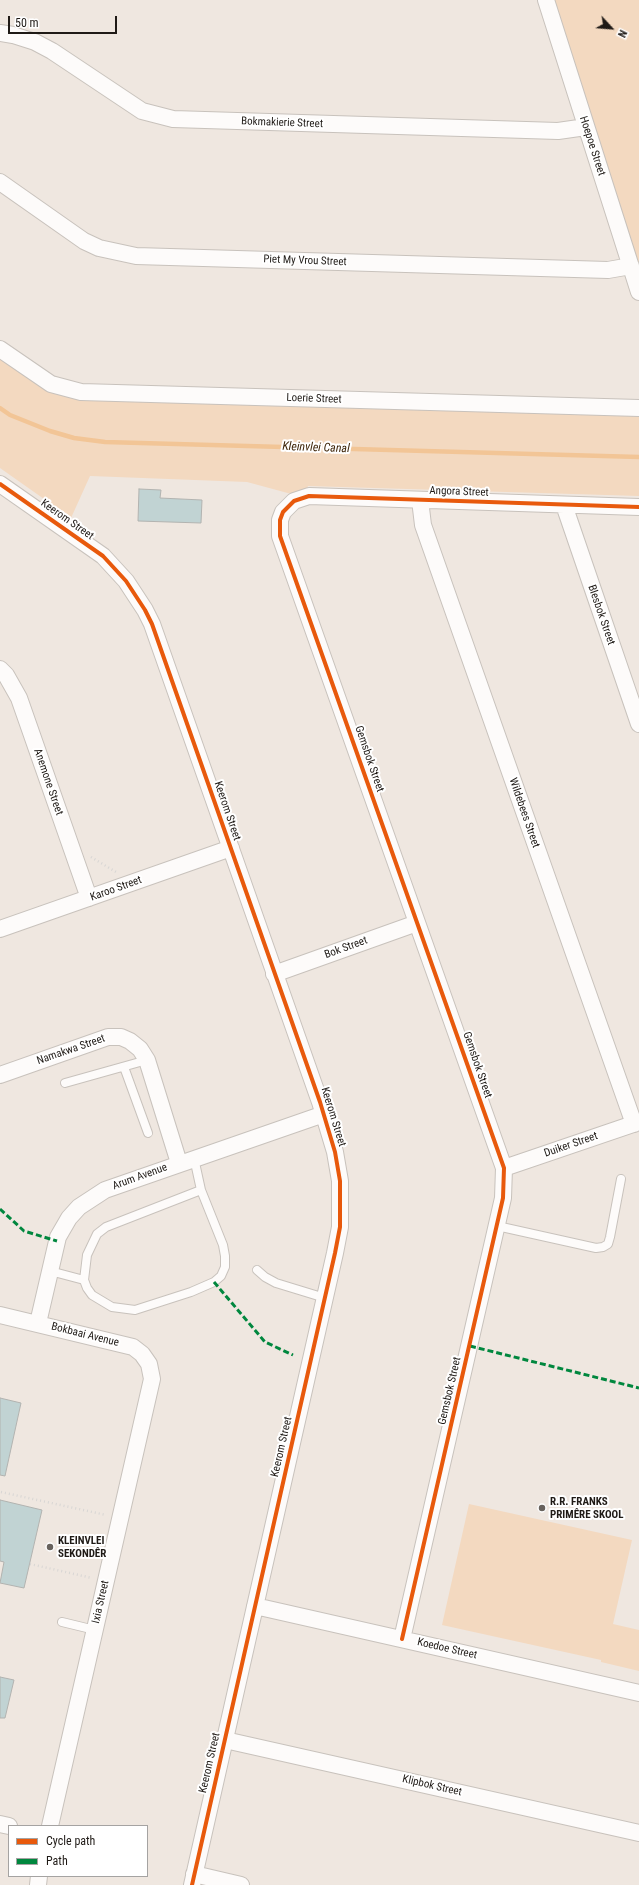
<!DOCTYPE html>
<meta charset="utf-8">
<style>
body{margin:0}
#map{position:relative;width:639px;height:1885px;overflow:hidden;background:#efe7e0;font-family:"Roboto Condensed",sans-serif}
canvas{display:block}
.legend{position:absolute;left:8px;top:1825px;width:140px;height:52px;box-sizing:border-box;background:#fff;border:1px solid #a5a3a2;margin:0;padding:5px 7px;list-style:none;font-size:12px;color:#1f1a16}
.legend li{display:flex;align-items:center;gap:8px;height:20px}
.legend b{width:20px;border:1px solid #a5a3a2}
.north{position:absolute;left:591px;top:8px;width:40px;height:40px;-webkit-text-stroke:3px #fff;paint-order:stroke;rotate:116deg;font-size:11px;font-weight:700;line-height:16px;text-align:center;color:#1f1a16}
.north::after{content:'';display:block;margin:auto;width:14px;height:18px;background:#1f1a16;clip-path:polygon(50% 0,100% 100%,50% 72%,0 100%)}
.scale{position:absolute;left:8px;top:16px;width:109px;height:18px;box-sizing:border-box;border:2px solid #1f1a16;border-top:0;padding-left:5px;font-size:12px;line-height:14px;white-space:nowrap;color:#1f1a16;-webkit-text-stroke:3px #fff;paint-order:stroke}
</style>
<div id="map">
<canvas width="639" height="1885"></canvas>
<ul class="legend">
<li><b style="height:5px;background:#e8590c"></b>Cycle path</li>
<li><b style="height:5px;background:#00873e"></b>Path</li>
</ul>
<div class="north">N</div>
<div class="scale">50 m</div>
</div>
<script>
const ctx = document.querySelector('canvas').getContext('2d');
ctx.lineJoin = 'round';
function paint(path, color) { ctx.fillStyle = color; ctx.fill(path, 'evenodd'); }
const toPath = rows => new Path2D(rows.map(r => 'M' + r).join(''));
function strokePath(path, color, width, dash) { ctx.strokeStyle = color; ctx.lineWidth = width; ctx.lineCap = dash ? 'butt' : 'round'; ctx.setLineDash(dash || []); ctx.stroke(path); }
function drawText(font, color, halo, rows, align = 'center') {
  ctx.font = font + ' "Roboto Condensed",sans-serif'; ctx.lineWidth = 4; ctx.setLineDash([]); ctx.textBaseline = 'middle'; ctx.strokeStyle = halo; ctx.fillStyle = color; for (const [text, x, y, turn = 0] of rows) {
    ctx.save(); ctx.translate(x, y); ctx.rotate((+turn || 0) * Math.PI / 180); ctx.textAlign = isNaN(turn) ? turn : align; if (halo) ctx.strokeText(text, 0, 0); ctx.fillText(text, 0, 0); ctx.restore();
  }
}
const green = toPath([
 [552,0,639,0,639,273],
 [0,357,40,384,639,414,639,496,308,486,306,492,295,495,247,482,90,476,71,518,0,468],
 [469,1504,632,1540,613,1624,639,1630,639,1671,601,1662,601,1660,442,1625]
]);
const stream = toPath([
 [0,408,10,415,50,431,74,438,105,442,639,457]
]);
const building = toPath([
 [139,489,161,490,160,498,202,500,201,523,138,521,139,489],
 [0,1398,21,1403,5,1476,0,1475,0,1398],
 [0,1500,42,1510,24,1588,0,1583,4,1562,0,1561,0,1500],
 [0,1677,14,1680,5,1718,0,1718,0,1677]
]);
const path = toPath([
 [91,857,116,872],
 [1,1492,106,1515],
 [30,1564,92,1578]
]);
const service = toPath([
 [124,1067,148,1133],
 [65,1083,147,1060],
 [194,1158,201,1190,223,1245,225,1256,225,1267,221,1276,214,1282,191,1292,135,1310,112,1307,92,1295,87,1288,84,1280,87,1255,97,1234,106,1227,201,1190],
 [497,1226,596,1248,603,1247,608,1244,610,1237,621,1179],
 [257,1270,265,1277,276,1283,325,1298],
 [50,1271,84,1280],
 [62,1622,95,1630]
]);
const minor = toPath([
 [546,0,639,292],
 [0,33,13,35,35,42,52,51,142,111,173,119,558,131,586,127],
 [0,182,84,241,99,248,136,256,608,270,631,266],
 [0,349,51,384,81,392,639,408],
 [0,484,103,556,126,581,145,610,152,624,320,1102,335,1152,340,1181,340,1227,335,1253,192,1885],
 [420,500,423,525,634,1124],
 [564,505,639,724],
 [0,669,6,675,19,698,89,898],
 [0,929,231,848],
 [274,974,417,923],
 [0,1075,108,1037,121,1037,130,1041,140,1049,147,1060,179,1163],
 [504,1168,639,1122],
 [0,1315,133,1347,142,1354,149,1364,152,1379,50,1826],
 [38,1323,58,1237,69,1218,79,1207,105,1190,324,1114],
 [255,1606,639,1693],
 [402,1639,503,1198,504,1168,280,536,280,520,283,512,294,501,309,496,639,507],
 [225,1740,639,1833],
 [0,1824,9,1826],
 [194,1874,241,1885],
 [38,1885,39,1876]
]);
const quiet = toPath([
 [0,1209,24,1231,57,1241],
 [214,1282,265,1342,293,1355],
 [470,1346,639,1388]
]);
const cycleway = toPath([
 [0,484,103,556,126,581,145,610,152,624,320,1102,335,1152,340,1181,340,1227,335,1253,192,1885],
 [402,1639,503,1198,504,1168,280,536,280,520,283,512,294,501,309,496,639,507]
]);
const markers = [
 [542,1508,4,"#68625d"],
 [50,1547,4,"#68625d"]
];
const streetNames = [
 ["Bokmakierie Street",282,123,2],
 ["Hoepoe Street",592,146,72],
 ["Piet My Vrou Street",305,261,2],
 ["Loerie Street",314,399,2],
 ["Angora Street",459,492,2],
 ["Keerom Street",67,520,35],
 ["Blesbok Street",601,615,71],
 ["Gemsbok Street",369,759,71],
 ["Anemone Street",48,782,71],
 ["Keerom Street",227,811,71],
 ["Wildebees Street",524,813,71],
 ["Karoo Street",116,889,-20],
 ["Bok Street",346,948,-20],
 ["Namakwa Street",71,1050,-19],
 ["Gemsbok Street",477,1065,71],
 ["Keerom Street",333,1117,73],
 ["Duiker Street",571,1145,-19],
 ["Arum Avenue",140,1177,-20],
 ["Bokbaai Avenue",85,1335,14],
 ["Gemsbok Street",450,1391,-77],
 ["Keerom Street",282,1447,-77],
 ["Ixia Street",101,1602,-77],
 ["Koedoe Street",447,1649,13],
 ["Keerom Street",210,1763,-77],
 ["Klipbok Street",432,1786,13]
];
const poiNames = [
 ["R.R. FRANKS",550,1502],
 ["PRIMÊRE SKOOL",550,1515],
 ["KLEINVLEI",58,1541],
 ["SEKONDÊR",58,1554]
];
const waterNames = [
 ["Kleinvlei Canal",316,448,2]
];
paint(green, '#f3d9c0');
strokePath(stream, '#f2c596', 4.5);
paint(building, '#c1d3d3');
strokePath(building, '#b2b3b0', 1);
strokePath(service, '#c8c2bc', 10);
strokePath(minor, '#c8c2bc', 18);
strokePath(path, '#d8d6d4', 2.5, [1, 3]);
strokePath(service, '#fdfbfa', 8);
strokePath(minor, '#fdfbfa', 16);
strokePath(quiet, '#00873e', 3, [6, 3]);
strokePath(cycleway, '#e8590c', 4);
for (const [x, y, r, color] of markers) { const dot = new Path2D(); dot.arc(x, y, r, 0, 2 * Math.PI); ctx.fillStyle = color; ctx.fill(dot); strokePath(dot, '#fff', 1.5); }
drawText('11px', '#1f1a16', '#fff', streetNames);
drawText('bold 11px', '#1f1a16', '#fff', poiNames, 'left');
drawText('italic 12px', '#3c2307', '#fff', waterNames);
</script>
